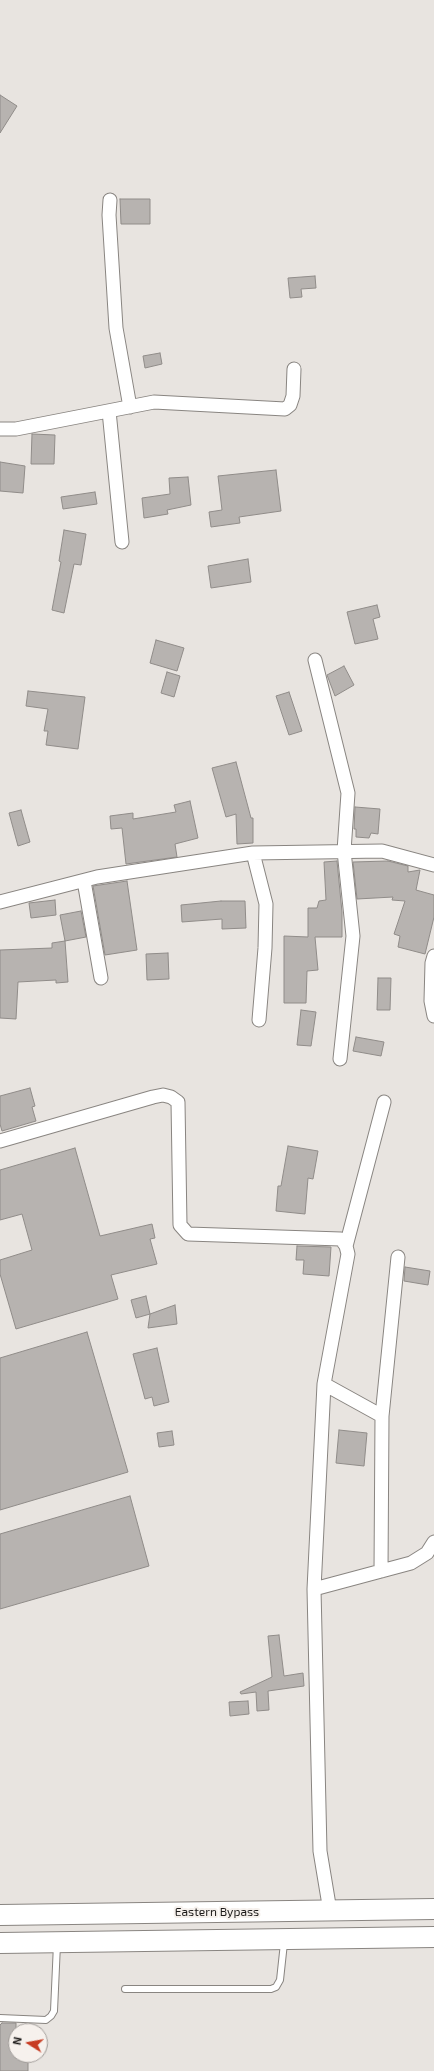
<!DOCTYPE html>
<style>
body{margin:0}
#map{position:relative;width:434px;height:2071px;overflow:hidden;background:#e8e4e0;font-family:"Exo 2",sans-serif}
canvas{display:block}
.north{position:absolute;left:8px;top:2023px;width:40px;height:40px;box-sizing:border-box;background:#f6f1ed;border:1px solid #9f9b98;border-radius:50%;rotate:281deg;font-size:11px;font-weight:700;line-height:16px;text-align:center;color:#1c1a19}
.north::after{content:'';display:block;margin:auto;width:14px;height:18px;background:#c73b22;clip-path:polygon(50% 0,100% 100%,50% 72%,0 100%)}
</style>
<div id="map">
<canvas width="434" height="2071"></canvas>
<div class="north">N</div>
</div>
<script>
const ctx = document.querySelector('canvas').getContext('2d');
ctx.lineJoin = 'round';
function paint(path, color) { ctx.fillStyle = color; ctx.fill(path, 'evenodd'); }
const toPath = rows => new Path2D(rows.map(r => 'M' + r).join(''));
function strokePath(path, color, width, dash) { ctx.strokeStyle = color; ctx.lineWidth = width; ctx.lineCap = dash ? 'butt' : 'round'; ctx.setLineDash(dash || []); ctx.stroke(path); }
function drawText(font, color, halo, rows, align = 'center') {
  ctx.font = font + ' "Exo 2",sans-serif'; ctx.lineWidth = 4; ctx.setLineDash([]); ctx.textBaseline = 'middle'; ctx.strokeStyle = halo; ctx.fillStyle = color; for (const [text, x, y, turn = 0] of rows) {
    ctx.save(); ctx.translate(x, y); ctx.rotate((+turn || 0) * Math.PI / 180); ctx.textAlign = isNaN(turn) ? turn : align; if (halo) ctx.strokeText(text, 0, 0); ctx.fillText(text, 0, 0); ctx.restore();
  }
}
const building = toPath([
 [0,95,17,106,0,133,0,95],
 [120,199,150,199,150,224,121,224,120,199],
 [315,276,316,288,301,289,302,297,290,298,288,278,315,276],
 [160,353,162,364,145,368,143,356,160,353],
 [32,434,55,435,54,464,31,464,32,434],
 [0,462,25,466,23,493,0,491,0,462],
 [276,470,281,511,239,517,240,523,211,527,209,512,222,510,218,476,276,470],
 [188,477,191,505,167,510,168,514,144,518,142,498,170,494,169,478,188,477],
 [95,492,97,504,63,509,61,497,95,492],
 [64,530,86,534,81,565,74,564,64,613,52,610,61,562,59,561,64,530],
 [248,559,251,582,211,588,208,566,248,559],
 [377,605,380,617,373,619,378,639,355,644,347,612,377,605],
 [156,640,184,648,177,671,150,663,156,640],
 [344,666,354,685,335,696,327,675,344,666],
 [167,672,180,676,174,697,161,693,167,672],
 [28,691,85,697,78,749,46,745,48,731,44,731,48,709,26,706,28,691],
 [289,692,302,731,289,735,276,696,289,692],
 [236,762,251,818,253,818,253,843,237,844,236,814,226,817,212,768,236,762],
 [190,801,198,838,175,844,177,857,126,864,122,828,111,829,110,816,133,813,133,819,176,812,174,805,190,801],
 [355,807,380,809,378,834,371,833,369,838,356,837,356,829,354,829,355,807],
 [21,810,30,842,18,846,9,813,21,810],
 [337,861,342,912,342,937,315,937,318,970,307,971,306,1003,284,1003,284,936,308,937,308,908,317,908,319,901,326,900,324,862,337,861],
 [388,861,408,866,408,872,420,870,416,890,434,895,434,917,425,954,398,947,400,936,394,934,405,901,392,900,393,897,357,899,353,862,388,861],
 [127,881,137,950,105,955,93,886,127,881],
 [55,900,56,915,31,918,29,903,55,900],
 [221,901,245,901,246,928,222,929,222,919,182,922,181,905,221,901],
 [81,911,86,937,65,941,60,915,81,911],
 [65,941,68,982,56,983,56,980,18,982,16,1019,0,1018,0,950,52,948,52,943,65,941],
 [168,953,169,979,147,980,146,954,168,953],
 [378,978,391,978,390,1010,377,1010,378,978],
 [301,1010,316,1012,311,1046,297,1045,301,1010],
 [356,1037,384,1042,381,1056,353,1051,356,1037],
 [30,1088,35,1106,32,1107,36,1121,2,1131,0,1124,0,1096,30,1088],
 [288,1146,318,1151,313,1179,308,1178,305,1214,276,1211,278,1186,281,1186,288,1146],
 [75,1148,100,1236,152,1224,155,1238,150,1239,157,1264,111,1275,118,1299,16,1329,0,1274,0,1260,32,1250,22,1214,0,1220,0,1170,75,1148],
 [297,1246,331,1247,329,1276,303,1274,304,1260,296,1260,297,1246],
 [405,1267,430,1271,428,1285,404,1281,405,1267],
 [146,1296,150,1314,136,1318,131,1300,146,1296],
 [175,1305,177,1324,148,1328,150,1314,175,1305],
 [87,1332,128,1472,0,1510,0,1358,87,1332],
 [157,1348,169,1402,154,1406,152,1397,145,1399,133,1354,157,1348],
 [339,1430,367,1433,364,1466,336,1463,339,1430],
 [172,1431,174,1445,159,1447,157,1433,172,1431],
 [130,1496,149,1566,0,1609,0,1534,130,1496],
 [279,1635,284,1676,303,1673,304,1686,268,1691,269,1710,257,1711,256,1692,241,1694,240,1692,272,1677,268,1636,279,1635],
 [248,1701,249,1714,230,1716,229,1702,248,1701],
 [2,2023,16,2023,16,2055,28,2055,28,2071,0,2071,0,2025,2,2023]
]);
const service = toPath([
 [125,1989,271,1989,276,1987,280,1980,284,1943],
 [0,2018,46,2020,51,2016,54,2011,57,1944]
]);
const minor = toPath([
 [110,200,109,215,116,328,130,407],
 [109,411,122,542],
 [0,429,16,429,154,402,285,409,290,405,293,396,294,369],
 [315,660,348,793,344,851,353,936,340,1059],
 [253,853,266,904,265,948,259,1020],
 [84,881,101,978],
 [0,902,97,877,253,853,382,851,434,865],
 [434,956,432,963,431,1001,434,1016],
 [0,1141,153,1097,163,1095,171,1097,178,1102,180,1225,188,1234,341,1239,346,1246,348,1254,324,1384,314,1589,320,1851,330,1911],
 [346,1246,384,1102],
 [324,1384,382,1416],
 [381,1571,382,1416,398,1257],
 [314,1589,411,1563,427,1553,434,1542]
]);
const primary = toPath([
 [0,1915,434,1909],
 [0,1943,434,1937]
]);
const streetNames = [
 ["Eastern Bypass",217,1912]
];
paint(building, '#b7b3b0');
strokePath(building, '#908c89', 1);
strokePath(service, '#898581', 8);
strokePath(minor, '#898581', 15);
strokePath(primary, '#898581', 22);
strokePath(service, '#fff', 6);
strokePath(minor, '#fff', 13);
strokePath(primary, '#fff', 20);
drawText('12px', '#1c1a19', '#f6f1ed', streetNames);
</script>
